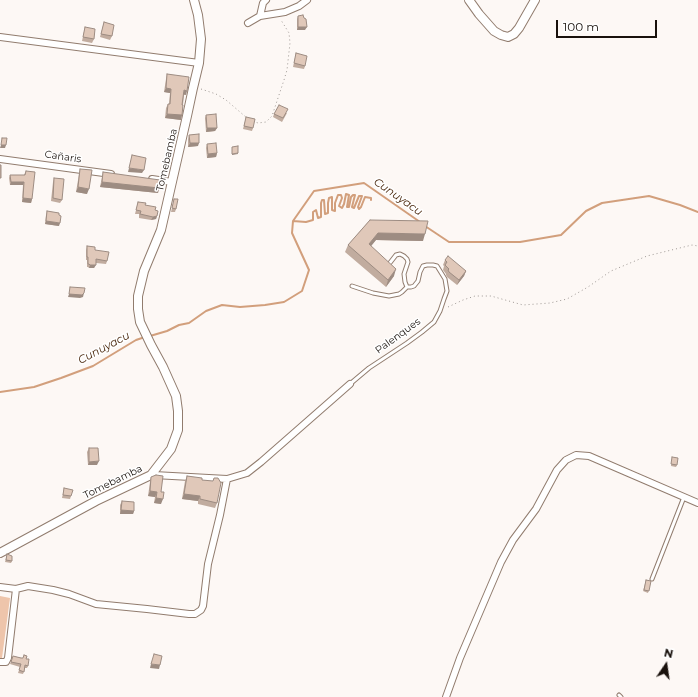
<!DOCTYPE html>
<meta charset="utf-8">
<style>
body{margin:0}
#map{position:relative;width:698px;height:697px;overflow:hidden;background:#fdf8f5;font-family:Montserrat,sans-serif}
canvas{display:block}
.north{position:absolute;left:646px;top:645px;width:40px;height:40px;-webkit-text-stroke:3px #fff;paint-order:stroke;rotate:13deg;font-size:11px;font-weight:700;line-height:16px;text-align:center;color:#19110c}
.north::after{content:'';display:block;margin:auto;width:14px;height:18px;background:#19110c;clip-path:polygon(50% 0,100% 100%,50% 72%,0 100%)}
.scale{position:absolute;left:556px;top:20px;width:101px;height:18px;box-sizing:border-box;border:2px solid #19110c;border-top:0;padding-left:5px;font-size:12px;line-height:14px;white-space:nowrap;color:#19110c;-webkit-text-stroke:3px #fff;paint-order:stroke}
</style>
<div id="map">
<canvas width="698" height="697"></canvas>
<div class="north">N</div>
<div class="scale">100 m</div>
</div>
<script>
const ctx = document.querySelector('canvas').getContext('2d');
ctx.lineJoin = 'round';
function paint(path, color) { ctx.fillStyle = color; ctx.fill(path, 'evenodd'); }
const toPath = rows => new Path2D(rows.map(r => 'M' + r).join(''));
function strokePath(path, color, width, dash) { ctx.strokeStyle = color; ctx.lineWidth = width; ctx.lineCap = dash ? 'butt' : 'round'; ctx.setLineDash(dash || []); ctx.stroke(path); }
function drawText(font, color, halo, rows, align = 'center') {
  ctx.font = font + ' Montserrat,sans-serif'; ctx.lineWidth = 3; ctx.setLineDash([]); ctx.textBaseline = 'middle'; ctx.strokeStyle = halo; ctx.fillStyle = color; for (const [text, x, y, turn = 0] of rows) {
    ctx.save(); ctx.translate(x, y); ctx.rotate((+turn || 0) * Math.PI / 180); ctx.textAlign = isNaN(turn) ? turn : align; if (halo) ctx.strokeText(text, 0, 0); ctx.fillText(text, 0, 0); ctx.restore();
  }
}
const green = toPath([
 [0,596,10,598,2,658,0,658]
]);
const stream = toPath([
 [293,221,306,222,313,220,313,212,316,210,318,218,321,217,321,203,322,200,324,200,325,214,328,213,328,203,329,198,332,197,332,210,335,211,335,203,338,195,341,195,342,198,339,206,342,208,344,204,346,194,349,195,347,207,349,207,351,197,353,195,355,195,352,207,354,208,359,196,362,196,358,207,359,209,361,207,365,197,371,198,371,200],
 [425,226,449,242,520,242,561,235,586,211,602,203,649,196,680,205,698,212],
 [150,336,167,331,179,325,189,323,206,311,222,305,240,307,265,305,284,302,302,291,309,270,292,233,293,221,314,191,364,183,420,222],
 [0,392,34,387,61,378,93,366,136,340,145,337]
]);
const path = toPath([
 [201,89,216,94,226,100,247,118],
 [253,121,258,123,266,122,272,116,284,80,287,70,290,43,289,33,281,20],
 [448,307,463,300,475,296,491,296,523,305,550,303,567,299,588,287,611,271,647,256,692,245,698,246]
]);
const service = toPath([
 [352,286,373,293,389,296,399,294,402,292,407,287],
 [350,384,369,368,407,343,422,332,434,322,440,311,444,299,447,291,445,279,437,266,433,265,427,265,423,266,420,272,418,281,414,286,411,287,407,287,405,282,404,274,408,262,407,259,404,256,400,254,396,255,389,264],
 [652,579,684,497],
 [619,695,621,697]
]);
const minor = toPath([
 [260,16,263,3,266,0],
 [248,23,260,16,285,12,299,6,307,0],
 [0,37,199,63],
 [0,159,111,174],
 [152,179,172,182],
 [154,475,227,479,247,473,261,462,350,384],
 [0,587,16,589,8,658,6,662,0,662],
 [16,589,28,586,53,590,69,594,96,604,147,609,189,614,195,614,201,610,203,606,208,564,220,515,227,479],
 [446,697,460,658,501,562,513,540,536,509,557,470,566,460,576,455,589,456,698,503]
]);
const tertiary = toPath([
 [469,0,479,14,494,31,501,35,508,37,514,34,519,28,535,0],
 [0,553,96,501,151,475,171,449,178,430,178,411,176,396,163,367,151,345,140,322,138,309,138,296,144,271,161,230,187,116,193,88,199,63,201,39,198,15,194,0]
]);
const wall = toPath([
 [298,16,305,30,297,30,297,19],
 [104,22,112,36,110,40,100,37],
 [85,27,94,39,92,43,82,41],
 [296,53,305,66,304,69,293,67],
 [167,74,186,95,184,95,182,115,181,120,165,118,166,108,168,104,169,104,170,93,164,92,166,79],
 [287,113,282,122,273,117,274,114],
 [206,115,217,128,215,131,206,132,205,118],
 [246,117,253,128,252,131,243,129],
 [189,135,198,146,188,147,188,139],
 [207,144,217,153,216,157,207,158,206,148],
 [80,169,87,194,76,192,79,174],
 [26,171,32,199,31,203,22,202,23,185,10,185,9,178,10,175,24,175],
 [103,172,159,188,158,193,100,187],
 [54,178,62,200,60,203,51,201,53,182],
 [174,199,176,209,175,212,171,212],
 [138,202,155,210,157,216,156,219,151,220,139,218,139,214,135,214],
 [47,211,59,226,45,224,46,215],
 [370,220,423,241,376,240,371,246,394,276,386,287,345,252,348,245],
 [87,246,95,250,107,261,106,264,96,263,94,268,89,268,88,267,87,267,87,260,86,260,86,250],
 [445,260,466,271,464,276,457,285,447,277,446,275,446,274,443,270,444,266,443,265],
 [89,448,97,465,88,465,87,452],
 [672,459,677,465,676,467,671,466],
 [187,476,202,480,217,503,215,508,198,504,198,501,182,499,185,481],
 [151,477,161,492,161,504,154,503,155,497,148,496,150,482],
 [64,488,71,496,70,499,62,498],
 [122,501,134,511,133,514,120,514,120,505],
 [7,554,12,561,11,563,5,562],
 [646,580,651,581,648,593,643,591],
 [13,656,26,659,28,666,27,668,25,668,23,674,18,673,20,667,10,664]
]);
const shadedWall = toPath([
 [298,27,307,27,305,30,297,30],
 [166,88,171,89,170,93,164,92],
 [184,90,187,91,186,95,183,94],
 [167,114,182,115,181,120,165,118],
 [207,128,217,128,215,131,206,132],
 [190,143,199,143,198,146,188,147],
 [1,145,6,145,5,148,0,148],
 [217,153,216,157,207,158,208,154],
 [238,153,238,154,232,155,232,154],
 [129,168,144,170,142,173,128,172],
 [11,182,24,182,23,185,10,185],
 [102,182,159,188,158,193,100,187],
 [78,187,89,189,87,194,76,192],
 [23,198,32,199,31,203,22,202],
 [157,216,156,219,151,220,153,217],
 [46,221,60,223,59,226,45,224],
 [378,233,425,234,423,241,376,240,367,251,369,244],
 [90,265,96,265,94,268,89,268],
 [396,269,394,276,386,287,388,280],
 [466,271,464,276,457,285,459,280],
 [84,293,83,297,80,298,68,297,69,294],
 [99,461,97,465,88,465,89,462],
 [150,491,157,492,155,497,148,496],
 [184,494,200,496,198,501,182,499],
 [156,498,163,499,161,504,154,503],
 [121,510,134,511,133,514,120,514],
 [151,664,160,665,159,669,150,668]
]);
const building = toPath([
 [303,15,304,18,306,19,307,27,298,27,298,16,303,15],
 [104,22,114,25,112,36,101,34,104,22],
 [85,27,95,29,94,39,83,37,85,27],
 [296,53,307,56,305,66,294,63,296,53],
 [167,74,189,77,187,91,184,90,182,105,183,105,182,115,167,114,168,104,170,104,171,89,166,88,167,74],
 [279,105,288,109,283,118,274,114,279,105],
 [216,114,217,128,207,128,206,115,216,114],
 [246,117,255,119,253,128,244,126,246,117],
 [199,134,199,143,190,143,189,135,199,134],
 [2,138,7,138,6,145,1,145,2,138],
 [216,143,217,153,208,154,207,144,216,143],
 [238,146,238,153,232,154,232,147,238,146],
 [132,155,146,158,144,170,129,168,132,155],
 [0,165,1,165,1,178,0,178,0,165],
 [80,169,92,170,89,189,78,187,80,169],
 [26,171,35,172,32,199,23,198,24,182,11,182,10,175,25,175,26,171],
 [103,172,160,180,159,188,102,182,103,172],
 [54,178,64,179,62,200,53,198,54,178],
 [174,199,178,199,176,209,172,208,174,199],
 [138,202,146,203,145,205,156,207,155,210,158,211,157,216,153,217,140,214,141,211,136,210,138,202],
 [47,211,59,213,59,215,61,216,60,223,46,221,47,211],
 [370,220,428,221,425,234,378,233,369,244,396,269,388,280,348,245,370,220],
 [87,246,95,247,95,250,109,252,107,261,96,259,96,265,90,265,89,264,88,264,88,257,87,257,87,246],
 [448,256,466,271,459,280,449,272,448,270,449,269,445,265,447,262,445,260,448,256],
 [70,287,85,288,84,293,82,295,69,294,70,287],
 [89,448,98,448,99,461,89,462,89,448],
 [672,457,678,458,677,465,671,464,672,457],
 [156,475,163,476,161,492,164,492,163,499,156,498,157,492,150,491,151,477,156,475],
 [187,476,202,478,202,480,213,481,214,478,218,478,221,483,217,503,200,499,200,496,184,494,187,476],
 [64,488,73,490,71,496,63,495,64,488],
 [122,501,134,502,134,511,121,510,122,501],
 [7,554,12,556,12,561,6,560,7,554],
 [646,580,651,581,649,591,644,590,646,580],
 [154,654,162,656,160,665,151,664,154,654],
 [24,655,27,656,26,659,29,659,28,666,25,665,24,672,19,670,21,664,11,662,13,656,21,658,23,658,24,655]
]);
const streetNames = [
 ["Cañaris",63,157,8],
 ["Tomebamba",167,160,-77],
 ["Palenques",398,336,-36],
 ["Tomebamba",113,482,-26]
];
const waterNames = [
 ["Cunuyacu",398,197,35],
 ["Cunuyacu",104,348,-28]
];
paint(green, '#eec5ab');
strokePath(stream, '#d29f7c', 2);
strokePath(service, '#917c6e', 5);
strokePath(minor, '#917c6e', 8);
strokePath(tertiary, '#917c6e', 10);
strokePath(path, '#9c9692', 1, [1, 3]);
strokePath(service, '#fff', 3);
strokePath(minor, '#fff', 6);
strokePath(tertiary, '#fff', 8);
paint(wall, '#c1ac9f');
paint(shadedWall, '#9d8c82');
paint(building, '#e0c8b9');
strokePath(building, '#9d8c82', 1);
drawText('10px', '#19110c', '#fff', streetNames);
drawText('italic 11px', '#49260b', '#fff', waterNames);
</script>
